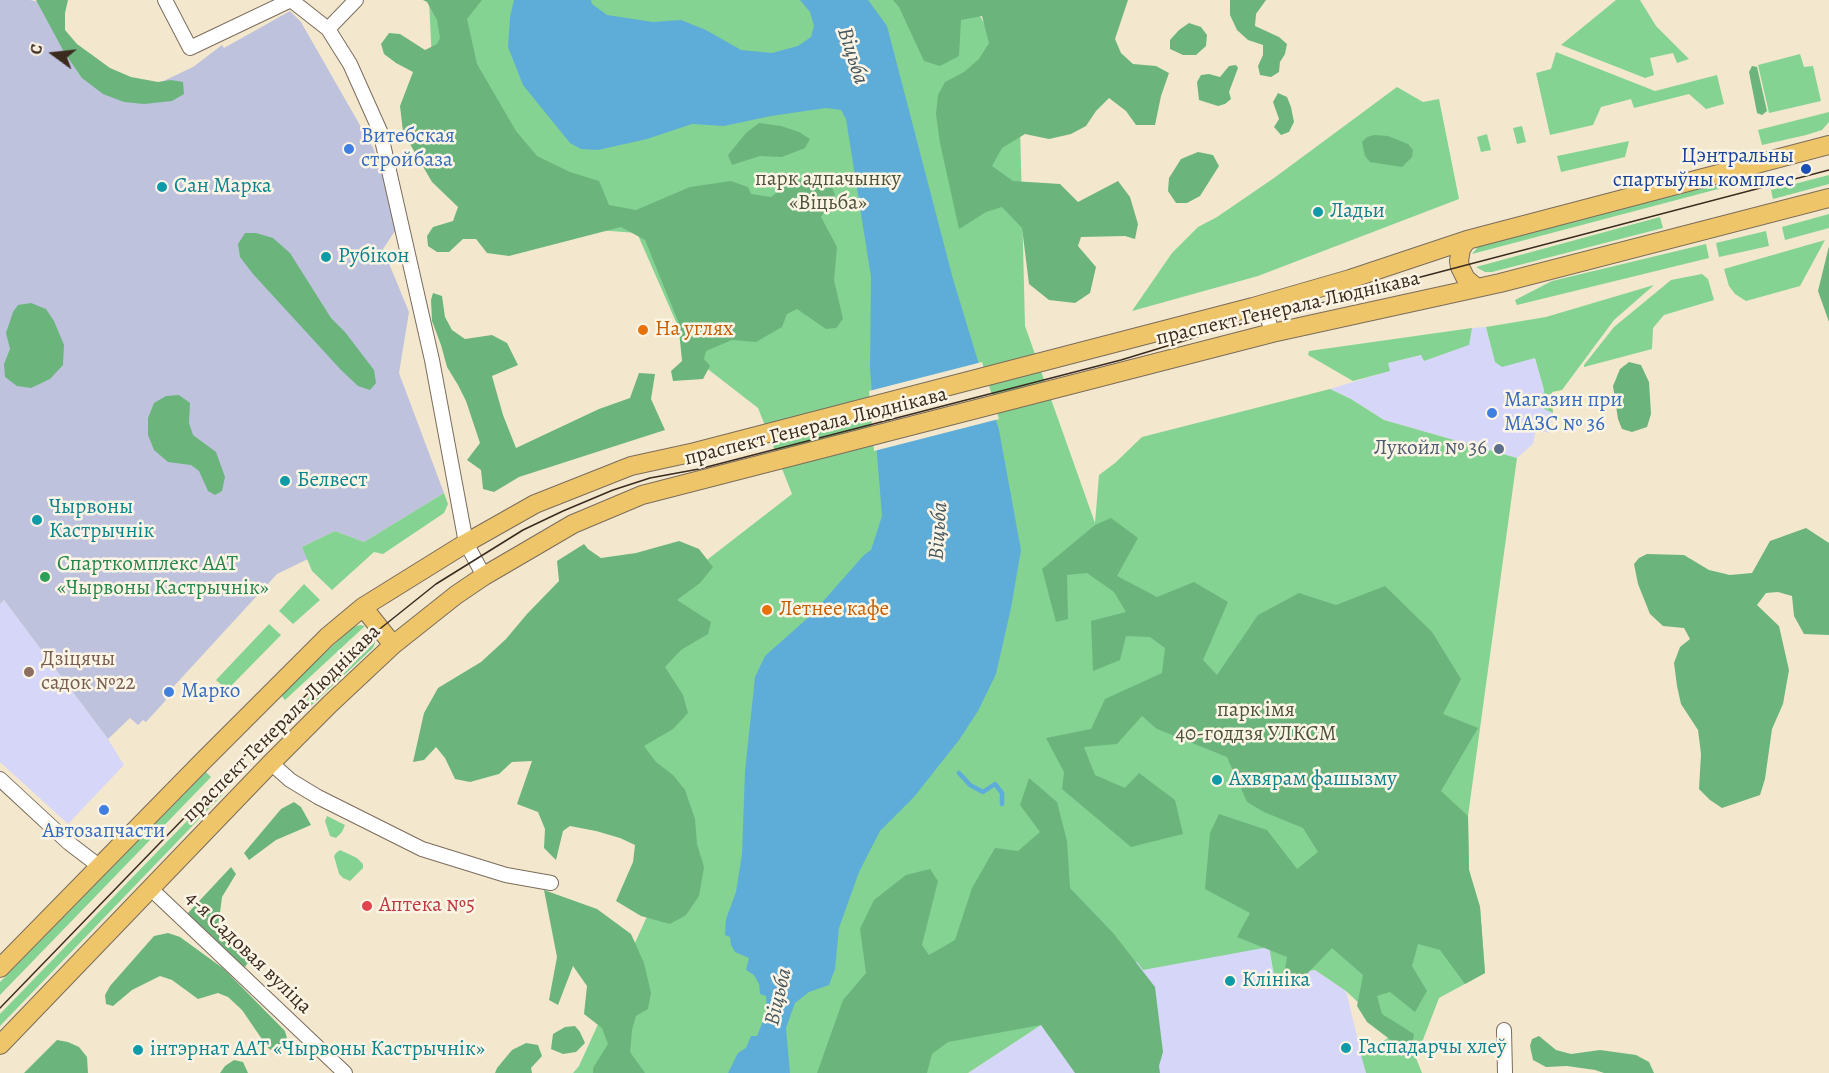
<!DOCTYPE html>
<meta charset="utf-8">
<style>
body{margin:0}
#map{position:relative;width:1829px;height:1073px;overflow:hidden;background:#f3e8ce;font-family:Alegreya,serif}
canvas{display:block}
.north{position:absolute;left:24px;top:24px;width:60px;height:60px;-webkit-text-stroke:4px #fcf5e5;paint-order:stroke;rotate:285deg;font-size:16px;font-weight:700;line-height:24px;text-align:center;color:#3b2a1e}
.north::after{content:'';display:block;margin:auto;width:21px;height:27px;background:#3b2a1e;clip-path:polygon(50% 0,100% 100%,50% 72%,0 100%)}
</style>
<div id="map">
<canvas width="1829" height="1073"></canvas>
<div class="north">С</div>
</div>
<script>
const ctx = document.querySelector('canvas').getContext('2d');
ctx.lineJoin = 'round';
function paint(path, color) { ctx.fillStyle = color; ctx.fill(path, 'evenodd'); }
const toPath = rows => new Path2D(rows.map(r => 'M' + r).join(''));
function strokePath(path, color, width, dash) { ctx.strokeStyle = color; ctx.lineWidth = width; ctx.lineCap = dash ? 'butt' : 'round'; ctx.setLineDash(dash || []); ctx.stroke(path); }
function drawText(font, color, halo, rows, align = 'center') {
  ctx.font = font + ' Alegreya,serif'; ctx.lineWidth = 5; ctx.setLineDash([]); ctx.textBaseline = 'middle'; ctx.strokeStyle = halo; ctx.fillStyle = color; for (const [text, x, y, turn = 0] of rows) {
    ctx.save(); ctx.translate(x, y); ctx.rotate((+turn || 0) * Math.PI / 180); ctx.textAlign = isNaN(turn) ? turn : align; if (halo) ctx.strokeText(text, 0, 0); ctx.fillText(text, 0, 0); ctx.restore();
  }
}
const built = toPath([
 [1486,327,1495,362,1535,358,1544,390,1543,408,1553,413,1549,433,1536,429,1533,444,1517,458,1384,420,1351,399,1330,389,1389,371,1388,363,1422,355,1424,361,1468,345,1472,328],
 [4,600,108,739,124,765,68,824,0,762,0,604],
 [1269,947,1274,975,1315,970,1346,991,1366,1073,968,1073,1137,962]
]);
const industrial = toPath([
 [0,0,30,0,50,4,100,90,134,95,193,67,222,45,224,48,290,11,301,22,373,148,390,192,395,231,383,249,409,312,399,373,444,493,364,542,335,531,302,547,308,559,277,574,164,697,166,700,146,722,143,720,138,725,130,718,108,739,4,600,0,604]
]);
const green = toPath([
 [429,0,971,0,1019,85,1025,326,1095,523,1099,475,1115,463,1142,437,1330,389,1351,399,1384,420,1517,458,1468,816,1469,870,1480,907,1485,973,1439,998,1416,1058,1422,1073,1366,1073,1361,1055,1393,1035,1346,991,1315,970,1274,975,1269,947,1143,970,1137,962,968,1073,573,1073,579,1066,664,879,626,695,663,594,792,494,758,408,691,356,637,233,544,226,435,124],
 [1616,0,1640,0,1656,26,1689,59,1677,63,1673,53,1650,58,1654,75,1645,78,1561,45],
 [1556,52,1655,91,1717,75,1724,104,1706,109,1689,94,1634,108,1631,99,1601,107,1593,125,1550,135,1536,73,1551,69],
 [1800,54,1804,67,1813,66,1821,101,1769,113,1758,65],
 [1397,87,1423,102,1439,99,1459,199,1258,276,1132,311,1172,253,1198,227,1217,217,1274,178],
 [1829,112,1829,122,1822,130,1806,135,1762,145,1758,130],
 [1522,126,1526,142,1517,144,1513,128],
 [1487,134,1491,150,1481,152,1477,137],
 [1629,141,1625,157,1561,172,1557,156],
 [1754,171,1756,179,1472,254,1482,242],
 [1829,175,1829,184,1773,199,1771,190],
 [1829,214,1829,228,1785,240,1782,227],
 [1660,217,1663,228,1492,272,1485,272,1476,267],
 [1766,231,1769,246,1719,257,1716,243],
 [1825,240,1800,286,1746,301,1735,294,1729,286,1724,269],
 [1706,244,1709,258,1517,305,1515,300,1552,281],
 [1702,274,1708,279,1714,300,1664,315,1653,328,1652,349,1584,367,1584,365,1614,327,1671,280],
 [1654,285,1614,320,1562,390,1552,392,1553,413,1542,408,1544,390,1535,358,1502,367,1495,362,1486,327,1546,317],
 [1472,328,1469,345,1424,361,1421,355,1388,363,1390,371,1353,381,1308,355,1309,351],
 [444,493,448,504,444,513,383,554,374,552,332,590,312,571,302,547,335,531,364,542],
 [304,584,320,600,293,624,279,611],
 [269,624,281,635,227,690,216,680],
 [360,625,365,626,285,700,280,694,353,627],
 [375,637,375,643,373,648,300,716,295,711,348,660],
 [206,772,211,777,0,995,0,982],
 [220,787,225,792,0,1026,0,1014],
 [327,816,345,825,342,832,336,838,330,836,325,821],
 [340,850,357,858,363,864,363,868,350,881,343,878,339,874,334,856,336,853]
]);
const forest = toPath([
 [36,0,68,0,65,13,65,30,77,44,110,68,131,77,158,82,171,80,183,82,184,94,172,101,144,104,124,102,103,94,82,78,64,52],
 [423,0,482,0,467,19,477,64,516,131,537,156,570,172,599,181,609,205,636,210,690,187,731,181,748,187,751,194,771,197,790,182,814,178,829,180,835,195,821,217,837,247,834,280,843,319,836,328,826,329,797,309,787,314,782,327,756,342,732,340,706,351,704,359,710,366,703,379,673,381,671,371,682,361,678,321,645,240,621,227,509,256,487,253,476,239,463,239,449,252,437,252,428,246,427,236,433,227,453,221,458,207,432,182,403,132,400,106,413,72,396,63,384,54,381,44,389,33,400,34,425,50,437,44,440,38,437,20,427,2],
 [893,0,1128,0,1115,39,1121,53,1133,64,1156,66,1169,73,1161,96,1155,125,1136,125,1126,111,1109,98,1096,111,1086,126,1071,134,1049,139,1025,134,1002,148,992,166,1013,181,1060,184,1078,202,1118,181,1130,197,1138,224,1135,239,1125,236,1081,237,1078,246,1096,267,1090,293,1075,303,1049,300,1029,284,1022,228,1002,207,986,212,959,229,940,143,936,114,938,95,945,82,964,72,979,59,989,43,982,16,961,20,959,56,940,66,924,61,899,7],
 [1230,0,1266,0,1256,14,1255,26,1279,37,1287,44,1285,54,1280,62,1279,72,1271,77,1260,75,1258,66,1263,55,1263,45,1248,40,1237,30,1230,15],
 [1189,23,1201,27,1207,35,1206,46,1196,55,1183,55,1170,49,1170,40,1179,30],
 [1236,65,1238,68,1229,92,1231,99,1225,104,1218,106,1199,100,1197,82,1201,75,1209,74,1220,77,1229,66],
 [1752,66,1757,67,1767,111,1762,115,1757,113,1749,72],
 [1278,93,1287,97,1291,107,1294,122,1289,132,1281,135,1274,127,1279,119,1273,102],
 [759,123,781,126,799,132,810,139,805,148,782,157,760,156,732,165,728,155,746,133],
 [1374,135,1388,136,1408,144,1413,150,1412,157,1402,167,1370,162,1365,156,1362,142,1367,137],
 [1198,152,1213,155,1219,166,1200,196,1187,203,1176,203,1168,191,1169,178,1181,159],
 [245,233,256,233,273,238,290,253,331,318,345,332,374,370,376,383,370,390,358,386,341,370,253,274,240,257,238,244],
 [1829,246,1829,322,1818,291],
 [433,293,442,296,445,317,452,330,465,339,492,335,507,343,518,365,492,376,503,415,516,448,599,409,630,398,639,373,655,374,651,399,665,430,519,477,494,492,483,489,481,470,467,460,480,443,466,401,458,385,447,367,441,345,432,321,431,300],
 [31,303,46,309,54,321,64,345,63,365,50,379,31,388,17,386,5,377,4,364,10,349,6,333,13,312,18,305],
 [1629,362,1641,365,1649,382,1651,414,1647,427,1632,432,1622,429,1618,419,1613,386,1620,369],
 [179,395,190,403,189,423,193,435,216,452,225,477,222,491,215,495,208,491,199,471,191,465,168,462,154,450,148,435,148,418,154,403,166,396],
 [1111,518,1138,538,1117,576,1157,597,1194,582,1228,602,1203,660,1217,675,1258,615,1299,593,1336,605,1385,586,1432,632,1461,679,1443,714,1478,728,1441,791,1468,816,1469,870,1480,907,1485,973,1465,984,1440,950,1418,944,1412,966,1427,991,1415,1012,1390,992,1377,996,1382,1014,1414,1034,1412,1045,1392,1041,1367,1022,1357,1006,1363,975,1332,948,1299,982,1283,982,1287,957,1237,937,1250,913,1205,889,1210,833,1219,814,1267,830,1297,869,1318,852,1303,828,1264,812,1247,802,1227,757,1157,729,1142,716,1117,744,1084,747,1095,775,1125,788,1139,773,1175,800,1183,834,1131,847,1062,789,1064,772,1046,738,1091,729,1105,699,1162,673,1165,648,1150,637,1126,636,1120,660,1093,671,1091,621,1126,612,1114,592,1087,573,1067,575,1068,619,1056,622,1042,569,1095,525],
 [1806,528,1829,543,1829,635,1804,634,1794,616,1792,596,1778,592,1766,593,1757,605,1779,626,1789,670,1783,704,1772,729,1765,779,1760,795,1722,808,1710,800,1699,789,1701,754,1698,730,1681,704,1677,686,1674,663,1680,647,1690,639,1684,628,1663,626,1650,614,1638,584,1634,564,1639,558,1647,554,1684,555,1709,570,1730,575,1752,573,1770,541],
 [679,541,699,549,713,567,700,583,677,600,711,622,708,634,681,650,665,667,683,695,688,713,673,729,644,746,656,762,673,775,685,790,695,819,697,844,704,867,699,896,686,915,670,924,641,916,616,901,633,862,635,845,620,838,596,831,570,826,563,831,556,860,544,848,545,829,538,812,517,804,532,761,512,762,499,774,470,782,455,779,445,758,436,747,424,760,413,762,424,713,438,688,481,662,506,639,527,614,559,581,557,561,584,544,588,549,601,558,636,553],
 [1029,778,1057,802,1067,841,1070,888,1114,934,1155,987,1163,1052,1159,1066,1160,1073,1075,1073,1041,1025,948,1042,932,1054,927,1073,817,1073,843,1000,866,973,860,929,874,900,906,875,930,869,938,881,922,945,929,955,955,940,972,888,995,848,1018,851,1040,832,1020,805],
 [294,802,301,807,311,825,276,840,249,860,244,853,281,809],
 [231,867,236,874,222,897,218,928,249,961,245,967,238,964,190,924,188,913],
 [544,890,597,909,631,934,644,963,651,993,648,1009,636,1016,632,1030,630,1052,645,1073,593,1073,593,1068,608,1044,602,1028,584,1014,587,986,573,966,558,1005,549,1000,557,957],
 [168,933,180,937,224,969,285,1031,288,1042,283,1049,277,1054,268,1048,242,1010,228,997,218,993,198,999,172,980,160,976,132,990,113,1006,106,1004,105,995,110,986,154,936],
 [575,1026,580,1032,585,1043,576,1052,563,1054,551,1049,553,1034,565,1027],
 [1539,1036,1556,1050,1571,1054,1600,1050,1636,1055,1649,1062,1654,1073,1604,1073,1595,1070,1567,1066,1546,1067,1533,1060,1530,1046,1532,1039],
 [57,1040,68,1042,79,1047,87,1057,88,1073,24,1073],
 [526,1043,538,1045,542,1056,531,1068,532,1073,495,1073,497,1068,512,1050],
 [234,1060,243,1062,248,1073,220,1073,225,1066]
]);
const water = toPath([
 [514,0,591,0,592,4,607,15,653,22,681,20,706,30,741,50,772,53,798,46,811,37,814,26,810,12,800,0,868,0,887,26,953,279,999,430,1021,550,1011,608,996,674,978,711,959,740,914,797,880,831,859,872,839,928,835,969,829,985,809,992,795,1003,786,1028,790,1073,728,1073,738,1053,746,1048,751,1036,757,1036,767,1011,766,996,760,994,759,984,754,975,746,970,749,958,735,952,731,945,730,937,725,935,726,919,736,892,742,854,745,771,755,677,765,656,810,616,864,555,871,550,882,516,870,369,871,277,846,119,841,110,826,108,771,116,724,126,692,124,647,139,598,150,581,149,570,143,523,85,508,47,510,17]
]);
const pier = toPath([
 [982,362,999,419,874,451,869,391]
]);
const stream = toPath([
 [959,773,970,785,983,792,995,784,1002,793,1002,804]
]);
const minor = toPath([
 [165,0,190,48,291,0],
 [291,0,328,29,350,64,380,131,432,360,466,543,484,576],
 [328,29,356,0],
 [1264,304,1272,333],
 [271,763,290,780,318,797,422,849,506,875,551,883],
 [0,779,69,843,99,866],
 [150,888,345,1073],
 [1504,1030,1505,1073]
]);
const major = toPath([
 [1467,240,1461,249,1459,261,1460,267,1466,279,1477,288],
 [363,607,393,645],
 [0,968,201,763,327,637,363,607,466,543,535,504,631,466,695,452,1253,307,1350,279,1467,240,1829,145],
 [0,1045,271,763,330,704,393,645,456,595,484,576,573,524,642,495,1272,333,1500,283,1829,198]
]);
const tram = toPath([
 [0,1008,247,753,346,656,436,584,523,530,563,511,613,490,650,478,699,469,1121,360,1226,328,1829,170]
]);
const markers = [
 [349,149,6,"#3f7fe0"],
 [1806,169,6,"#1a4fb4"],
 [162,187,6,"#0f9aa8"],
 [1318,212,6,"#0f9aa8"],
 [326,257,6,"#0f9aa8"],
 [643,330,6,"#e8710a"],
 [1492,413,6,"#3f7fe0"],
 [1499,449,6,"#5c6f8a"],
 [285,481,6,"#0f9aa8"],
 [37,520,6,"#0f9aa8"],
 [45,577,6,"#2e9e5b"],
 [767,610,6,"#e8710a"],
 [29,672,6,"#8d6e63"],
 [169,692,6,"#3f7fe0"],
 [1217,780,6,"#0f9aa8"],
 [104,810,6,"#3f7fe0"],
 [367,906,6,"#e0444e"],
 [1230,981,6,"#0f9aa8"],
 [1346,1048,6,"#0f9aa8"],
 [138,1050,6,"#0f9aa8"]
];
const shopNames = [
 ["Витебская",361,137],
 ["стройбаза",361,161],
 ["Магазин при",1504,401],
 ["МАЗС № 36",1504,425],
 ["Марко",181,692],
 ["Автозапчасти",104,832,"center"]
];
const transitNames = [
 ["Цэнтральны",1794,157],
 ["спартыўны комплес",1794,181]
];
const parkNames = [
 ["парк адпачынку",828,180],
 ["«Віцьба»",828,204],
 ["парк імя",1256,711],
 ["40-годдзя УЛКСМ",1256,735]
];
const cultureNames = [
 ["Сан Марка",174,187],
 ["Ладьи",1330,212],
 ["Рубікон",338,257],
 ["Белвест",297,481],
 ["Чырвоны",49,508],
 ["Кастрычнік",49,532],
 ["Ахвярам фашызму",1229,780],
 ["Клініка",1242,981],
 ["Гаспадарчы хлеў",1358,1048],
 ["інтэрнат ААТ «Чырвоны Кастрычнік»",150,1050]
];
const streetNames = [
 ["праспект Генерала Люднікава",1288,309,-13],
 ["праспект Генерала Люднікава",816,427,-14],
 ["праспект Генерала Люднікава",282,724,-45],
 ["4-я Садовая вуліца",248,953,44]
];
const foodNames = [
 ["На углях",655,330],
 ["Летнее кафе",779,610]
];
const serviceNames = [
 ["Лукойл № 36",1487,449]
];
const leisureNames = [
 ["Спарткомплекс ААТ",57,565],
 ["«Чырвоны Кастрычнік»",57,589]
];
const educationNames = [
 ["Дзіцячы",41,660],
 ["садок №22",41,684]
];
const healthNames = [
 ["Аптека №5",379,906]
];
const waterNames = [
 ["Віцьба",852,56,72],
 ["Віцьба",939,531,-86],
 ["Віцьба",779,997,-77]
];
paint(built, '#d6d7f8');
paint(industrial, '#bec2dd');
paint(green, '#84d393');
paint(forest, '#6bb57d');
paint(water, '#5eadd8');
paint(pier, '#f3e8ce');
strokePath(stream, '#5eadd8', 4.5);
strokePath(minor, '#7b6c5c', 16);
strokePath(major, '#7b6c5c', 20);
strokePath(minor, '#fff', 14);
strokePath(major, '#eec569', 18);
strokePath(tram, '#3b2a1e', 1.5);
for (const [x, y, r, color] of markers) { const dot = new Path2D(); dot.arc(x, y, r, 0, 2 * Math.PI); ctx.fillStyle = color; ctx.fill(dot); strokePath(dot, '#fcf5e5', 2); }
drawText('21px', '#366cbe', '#fcf5e5', shopNames, 'left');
drawText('21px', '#164399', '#fcf5e5', transitNames, 'right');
drawText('21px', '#4d543b', '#fcf5e5', parkNames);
drawText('21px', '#0d838f', '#fcf5e5', cultureNames, 'left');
drawText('21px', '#3b2a1e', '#fcf5e5', streetNames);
drawText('21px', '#c56008', '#fcf5e5', foodNames, 'left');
drawText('21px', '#4e5e75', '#fcf5e5', serviceNames, 'right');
drawText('21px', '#27864d', '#fcf5e5', leisureNames, 'left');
drawText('21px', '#785e54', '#fcf5e5', educationNames, 'left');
drawText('21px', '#be3a42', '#fcf5e5', healthNames, 'left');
drawText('italic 22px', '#47585f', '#fcf5e5', waterNames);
</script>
